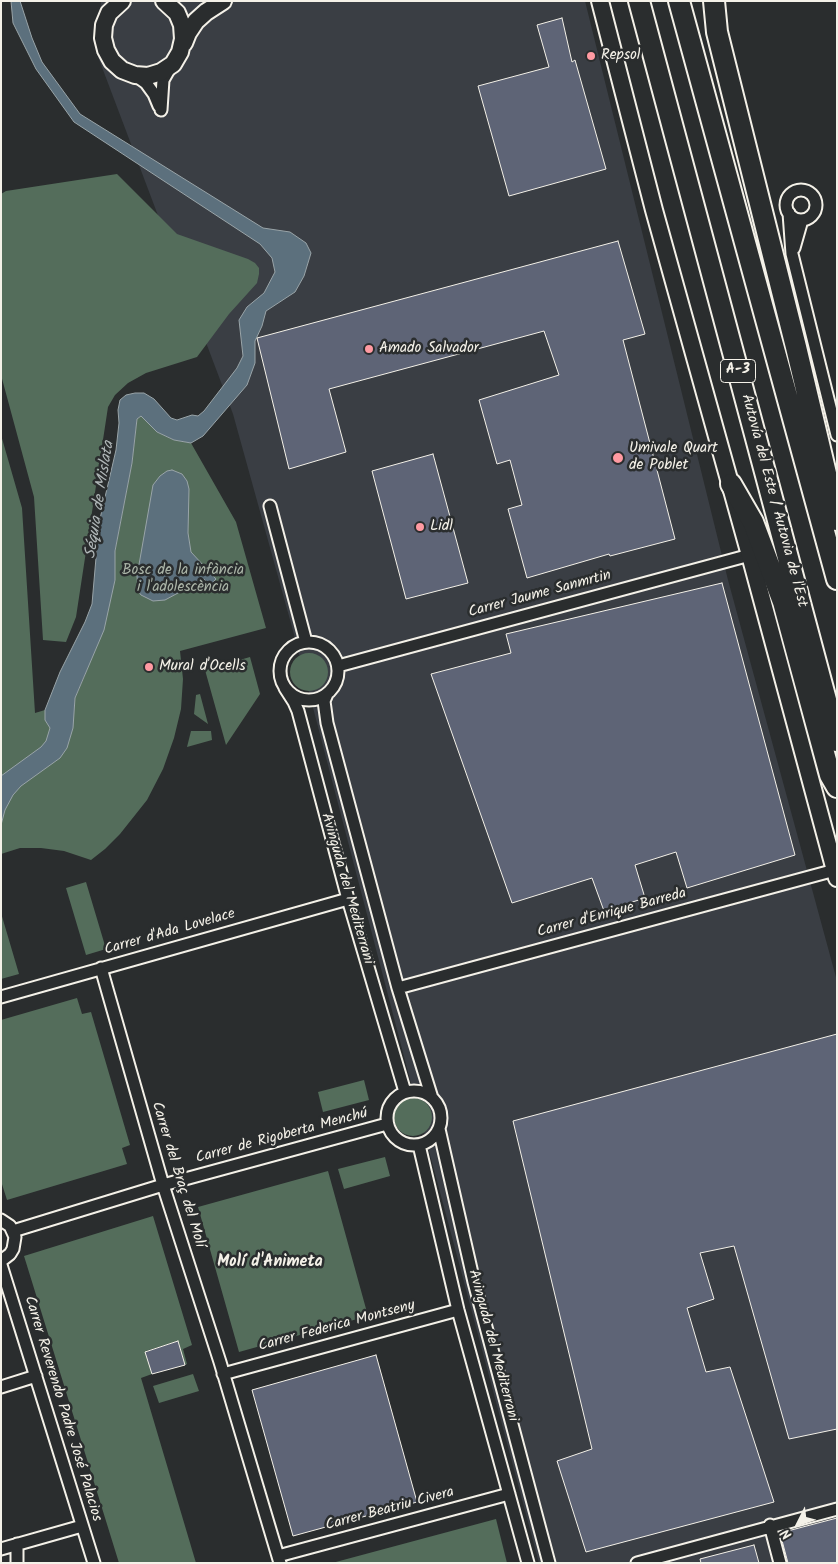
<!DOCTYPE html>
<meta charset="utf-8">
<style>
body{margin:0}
#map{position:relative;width:838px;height:1564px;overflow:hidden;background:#2a2d2e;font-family:Kalam,sans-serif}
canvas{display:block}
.frame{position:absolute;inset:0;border:2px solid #f4f1e8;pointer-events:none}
.north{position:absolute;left:773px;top:1499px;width:50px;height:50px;-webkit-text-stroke:4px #2a2d2e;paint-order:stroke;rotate:229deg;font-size:14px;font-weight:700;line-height:20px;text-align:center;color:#f4f1e8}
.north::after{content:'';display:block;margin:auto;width:18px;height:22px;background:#f4f1e8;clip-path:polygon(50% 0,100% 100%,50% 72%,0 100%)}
</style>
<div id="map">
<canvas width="838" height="1564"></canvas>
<div class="frame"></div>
<div class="north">N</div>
</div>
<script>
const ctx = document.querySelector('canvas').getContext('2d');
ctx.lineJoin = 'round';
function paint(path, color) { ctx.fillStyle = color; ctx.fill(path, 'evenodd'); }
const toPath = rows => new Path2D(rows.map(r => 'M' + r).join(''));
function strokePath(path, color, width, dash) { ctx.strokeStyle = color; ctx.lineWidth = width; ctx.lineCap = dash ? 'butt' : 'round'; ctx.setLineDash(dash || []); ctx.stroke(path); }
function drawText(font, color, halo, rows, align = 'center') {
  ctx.font = font + ' Kalam,sans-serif'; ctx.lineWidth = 5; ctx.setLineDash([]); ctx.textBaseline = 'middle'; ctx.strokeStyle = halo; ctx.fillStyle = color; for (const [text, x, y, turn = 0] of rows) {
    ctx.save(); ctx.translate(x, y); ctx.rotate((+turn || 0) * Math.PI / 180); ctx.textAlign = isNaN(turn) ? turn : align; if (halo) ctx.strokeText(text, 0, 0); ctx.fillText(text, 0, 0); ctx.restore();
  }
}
const built = toPath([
 [101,1,585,1,728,580,837,981,837,1563,539,1563,413,1091,292,627,233,414,97,54]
]);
const green = toPath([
 [117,174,177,234,248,259,255,263,259,268,259,274,257,283,229,314,197,357,146,373,128,383,115,395,108,407,76,617,66,642,43,640,34,497,1,375,1,194,6,191],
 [141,416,157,432,174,440,191,443,236,522,266,628,180,651,183,679,181,709,174,738,163,769,147,800,120,834,105,849,91,860,64,851,41,848,20,848,1,854,1,435,22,508,35,713,45,710,74,712,75,698,85,675,115,580,115,551,132,463,137,419],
 '290 672a19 19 0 1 1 38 0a19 19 0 1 1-38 0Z',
 [250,657,260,694,226,745,205,670],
 [200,694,208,724,194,714,196,695],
 [191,731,211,731,212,740,187,747],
 [86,882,106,949,86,955,66,888],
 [1,913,19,974,1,979],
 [77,998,82,1014,91,1012,130,1145,122,1148,127,1164,7,1200,1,1181,1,1020],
 [364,1080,369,1100,323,1112,318,1092],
 '394 1117a19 19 0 1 1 38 0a19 19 0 1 1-38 0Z',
 [385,1157,390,1176,344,1189,338,1169],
 [328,1171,368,1316,239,1352,198,1207],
 [153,1216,192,1345,183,1349,187,1364,185,1365,178,1341,146,1351,152,1374,141,1378,196,1563,119,1563,24,1256],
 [193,1374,199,1391,159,1403,153,1386],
 [496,1519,507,1563,332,1563]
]);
const water = toPath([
 [11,1,20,1,32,38,42,62,80,114,263,228,290,232,306,243,311,253,304,276,295,292,266,311,262,326,255,341,255,363,247,385,203,436,191,443,174,440,157,432,141,416,137,419,132,463,115,551,115,580,104,630,75,698,73,728,67,748,60,758,21,786,13,795,5,810,1,825,1,776,41,747,46,741,50,728,45,720,45,710,60,672,85,622,92,604,99,523,116,450,119,423,118,410,120,400,126,395,135,393,144,393,154,399,171,418,177,420,192,415,198,416,204,411,237,368,243,356,239,320,247,307,264,293,275,272,272,258,260,244,74,122,36,69,13,23,11,1],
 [172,470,182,474,187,481,189,489,188,533,191,552,216,579,210,585,204,579,165,600,153,601,141,595,138,591,137,576,153,485,160,476,167,471,172,470]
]);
const building = toPath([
 [562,18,572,62,575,60,606,169,509,196,478,86,549,67,537,25,562,18],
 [618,241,645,334,623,340,675,539,610,556,609,554,527,578,508,509,522,505,510,460,497,464,479,400,559,375,544,331,329,389,346,452,289,469,257,338,618,241],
 [433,454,468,583,406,599,372,471,433,454],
 [722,583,795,855,687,888,676,852,635,865,645,898,604,911,592,878,512,903,431,674,511,653,506,634,722,583],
 [837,1034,837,1429,789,1439,734,1246,700,1253,714,1299,687,1308,706,1372,730,1367,774,1502,586,1552,557,1461,592,1449,513,1121,837,1034],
 [178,1341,185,1365,152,1374,145,1352,178,1341],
 [376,1355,417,1502,293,1536,252,1390,376,1355],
 [837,1518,837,1563,788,1563,780,1533,837,1518],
 [754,1545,759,1563,701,1563,700,1559,754,1545]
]);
const street = toPath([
 [135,75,146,83,154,94,159,106],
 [161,110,163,80,171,66],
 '786 205a15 15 0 1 1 30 0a15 15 0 1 1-30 0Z',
 [789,213,792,254,837,435],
 [794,248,802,220],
 [270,506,306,642],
 '280 671a29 29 0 1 1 58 0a29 29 0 1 1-58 0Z',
 [338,666,750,555],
 [285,688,294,702,298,711,348,899,405,1092],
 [327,694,324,701,327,723,398,988,432,1098],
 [101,968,163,1185,220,1362,280,1563],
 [398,988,835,870],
 [1,997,348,899],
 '387 1118a27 27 0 1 1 54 0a27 27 0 1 1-54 0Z',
 [439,1129,474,1282,549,1563],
 [419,1145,458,1310,528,1563],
 [1,1220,10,1226,15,1237,13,1249,10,1254,1,1261],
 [13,1231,163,1185,387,1124],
 [1,1265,94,1563],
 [223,1374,458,1310],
 [1,1387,36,1376],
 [770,1525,780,1563],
 [1,1549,82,1526],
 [278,1556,509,1494],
 [17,1563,17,1544],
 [637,1563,837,1509]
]);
const secondary = toPath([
 [122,1,109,13,104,25,103,38,106,50,112,61,122,70,135,75,148,76,161,72,173,64,180,52,183,39,182,25,177,13,164,1],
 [600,1,654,210,750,555,837,878],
 [184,43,188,33,196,21,206,12,223,1]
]);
const highway = toPath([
 [639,1,837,741],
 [679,1,837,579],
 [714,1,717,32,724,60,796,347,837,520],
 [731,484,753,522,783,602,830,775,837,787]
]);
const markers = [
 [591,56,5,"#ff9aa2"],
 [369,349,5,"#ff9aa2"],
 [618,458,6,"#ff9aa2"],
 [420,527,5,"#ff9aa2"],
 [149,667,5,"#ff9aa2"]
];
const shields = [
 [738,371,35]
];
const shieldNames = [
 ["A-3",738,371]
];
const poiNames = [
 ["Repsol",601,56],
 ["Amado Salvador",379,349],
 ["Umivale Quart",629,449],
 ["de Poblet",629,466],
 ["Lidl",430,527],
 ["Mural d'Ocells",159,667]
];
const streetNames = [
 ["Autovía del Este / Autovia de l'Est",773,501,75],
 ["Carrer Jaume Sanmrtin",540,595,-15],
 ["Avinguda del Mediterrani",346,889,74],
 ["Carrer d'Enrique Barreda",612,914,-15],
 ["Carrer d'Ada Lovelace",170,933,-16],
 ["Carrer de Rigoberta Menchú",282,1137,-15],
 ["Carrer del Braç del Molí",177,1175,73],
 ["Carrer Federica Montseny",337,1327,-15],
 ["Avinguda del Mediterrani",492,1346,75],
 ["Carrer Reverendo Padre José Palacios",62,1409,73],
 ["Carrer Beatriu Civera",390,1510,-15]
];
const parkNames = [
 ["Bosc de la infància",183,571],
 ["i l'adolescència",183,588]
];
const waterNames = [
 ["Séquia de Mislata",101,500,-81]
];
const neighbourhoodNames = [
 ["Molí d'Animeta",270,1263]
];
paint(built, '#3a3e44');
paint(green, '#546d5b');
paint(water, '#5c707d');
strokePath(water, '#99a4a8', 1);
paint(building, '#5e6476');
strokePath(building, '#f4f1e8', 1);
strokePath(street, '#f4f1e8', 15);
strokePath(secondary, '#f4f1e8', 20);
strokePath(highway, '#f4f1e8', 24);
strokePath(street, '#2a2d2e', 11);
strokePath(secondary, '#2a2d2e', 16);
strokePath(highway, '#2a2d2e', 20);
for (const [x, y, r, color] of markers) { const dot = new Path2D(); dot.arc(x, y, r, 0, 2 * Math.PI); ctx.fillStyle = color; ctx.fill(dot); strokePath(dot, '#2a2d2e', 2); }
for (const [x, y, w] of shields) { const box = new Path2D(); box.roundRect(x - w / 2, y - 11.5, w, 23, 4); ctx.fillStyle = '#2a2d2e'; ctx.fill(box); strokePath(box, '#f4f1e8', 1); }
drawText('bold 14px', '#f4f1e8', null, shieldNames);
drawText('15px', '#f4f1e8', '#2a2d2e', poiNames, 'left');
drawText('15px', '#f4f1e8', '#2a2d2e', streetNames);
drawText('15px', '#acb6a9', '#2a2d2e', parkNames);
drawText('italic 16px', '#b0b7b8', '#2a2d2e', waterNames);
drawText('bold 16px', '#f4f1e8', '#2a2d2e', neighbourhoodNames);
</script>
